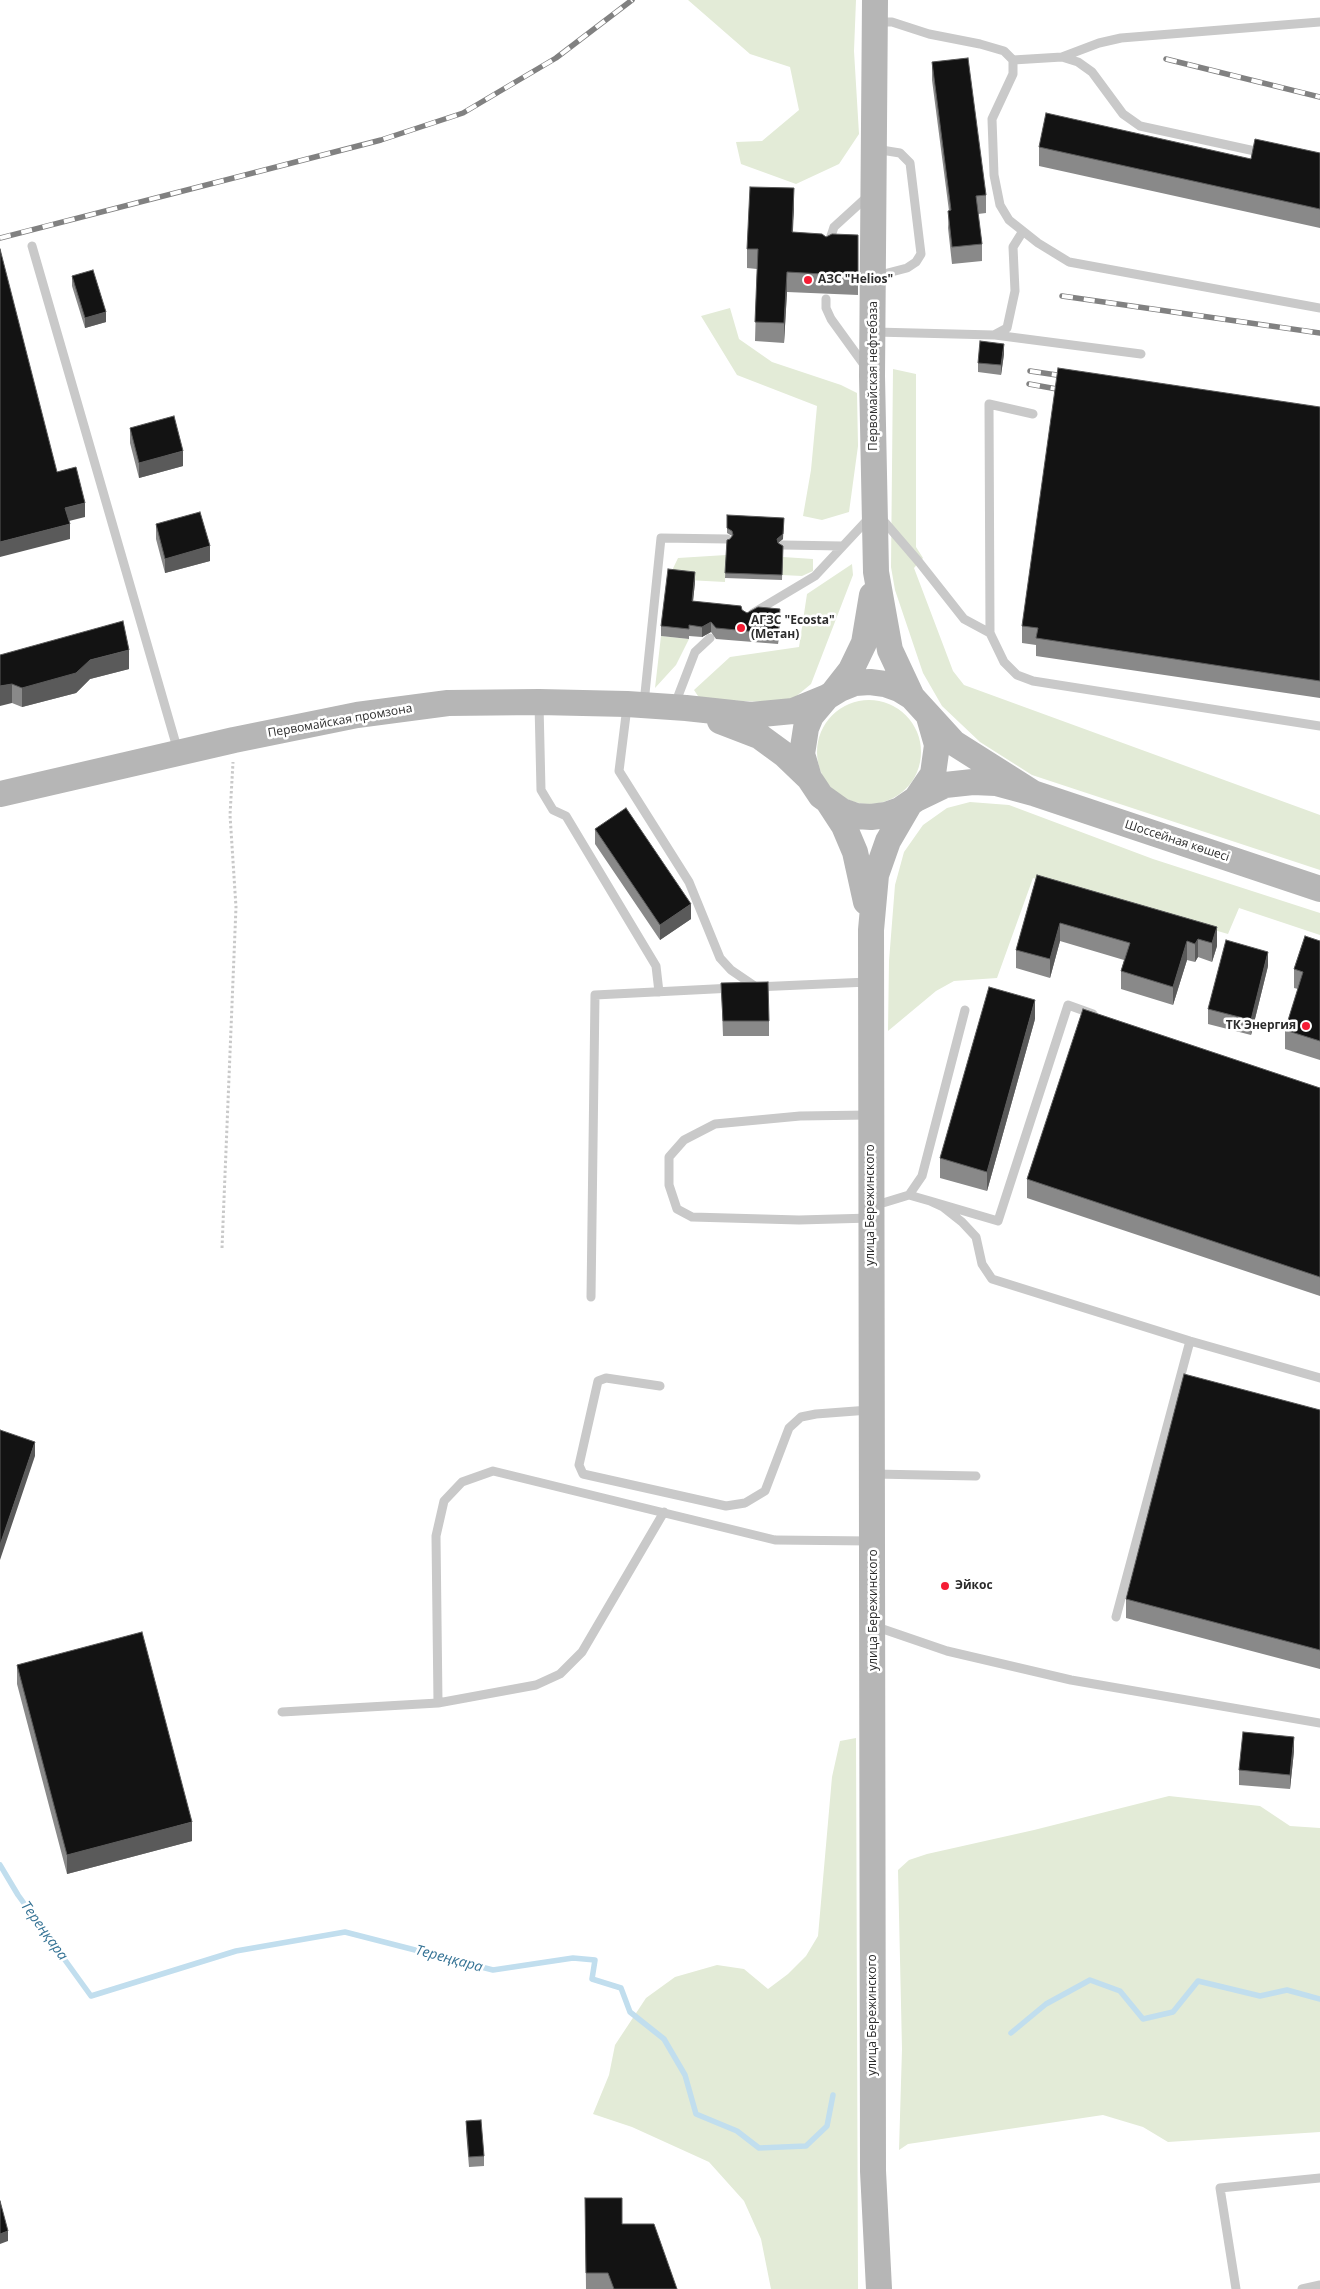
<!DOCTYPE html>
<meta charset="utf-8">
<style>
body{margin:0}
canvas{display:block;background:#fff}
</style>
<canvas width="1320" height="2289"></canvas>
<script>
const ctx = document.querySelector('canvas').getContext('2d');
ctx.lineJoin = 'round';
function paint(path, color) { ctx.fillStyle = color; ctx.fill(path, 'evenodd'); }
const toPath = rows => new Path2D(rows.map(r => 'M' + r).join(''));
function strokePath(path, color, width, dash) { ctx.strokeStyle = color; ctx.lineWidth = width; ctx.lineCap = dash ? 'butt' : 'round'; ctx.setLineDash(dash || []); ctx.stroke(path); }
function drawText(font, color, halo, rows, align = 'center') {
  ctx.font = font + ' "Open Sans",sans-serif'; ctx.lineWidth = 5; ctx.setLineDash([]); ctx.textBaseline = 'middle'; ctx.strokeStyle = halo; ctx.fillStyle = color; for (const [text, x, y, turn = 0] of rows) {
    ctx.save(); ctx.translate(x, y); ctx.rotate((+turn || 0) * Math.PI / 180); ctx.textAlign = isNaN(turn) ? turn : align; if (halo) ctx.strokeText(text, 0, 0); ctx.fillText(text, 0, 0); ctx.restore();
  }
}
const green = toPath([
 [688,0,856,0,854,51,859,134,839,164,796,184,741,164,736,142,762,141,799,110,790,67,750,54],
 [730,308,739,339,772,362,841,385,857,393,858,446,849,512,822,520,803,516,811,470,817,406,737,375,701,316],
 [893,369,916,374,916,547,923,558,914,568,953,671,964,685,1320,815,1320,870,1032,775,980,742,942,706,923,673,895,590,891,567],
 [726,555,725,582,668,579,678,558],
 [783,557,813,559,813,571,802,576,782,575],
 [852,564,853,575,811,684,788,703,700,699,694,690,730,657,799,647,807,594],
 [661,636,689,639,676,665,655,688],
 '817 752a52 52 0 1 1 104 0a52 52 0 1 1-104 0Z',
 [970,802,1009,805,1153,859,1320,913,1320,935,1239,908,1228,934,1033,878,997,978,954,981,936,991,888,1031,889,961,895,885,904,852,923,825,947,808],
 [856,1738,858,2289,771,2289,761,2239,744,2201,709,2162,632,2127,593,2114,609,2075,615,2045,646,1998,675,1977,717,1965,744,1969,768,1989,788,1974,806,1956,818,1936,832,1777,840,1741],
 [1169,1796,1260,1806,1290,1826,1320,1828,1320,2132,1168,2142,1143,2127,1103,2115,908,2144,899,2150,902,2049,898,1870,909,1860,927,1854,1034,1830]
]);
const stream = toPath([
 [0,1865,18,1895,91,1996,236,1951,345,1932,493,1970,573,1958,595,1960,592,1979,621,1988,630,2012,664,2039,685,2075,696,2114,737,2131,759,2148,806,2146,827,2126,833,2095],
 [1011,2033,1046,2004,1090,1980,1120,1991,1143,2019,1173,2012,1198,1981,1260,1996,1287,1990,1320,1999]
]);
const path = toPath([
 [222,1248,236,907,230,815,233,762]
]);
const service = toPath([
 [878,22,892,22,929,34,980,44,1004,51,1013,60,1013,74,992,119,994,175,1000,205,1009,220,1038,243,1069,262,1320,308],
 [1062,57,1099,43,1121,38,1320,22],
 [1013,60,1062,57,1078,62,1092,72,1123,114,1140,126,1264,153],
 [875,149,900,153,910,163,921,254,916,262,907,268,876,276],
 [828,245,834,227,868,196],
 [32,246,178,751],
 [826,299,826,308,831,319,865,366],
 [875,332,994,335,1007,328,1015,291,1013,247,1023,231],
 [995,335,1141,354],
 [882,519,919,562,964,619,990,633,1004,662,1017,675,1033,681,1320,726],
 [783,545,842,546],
 [753,613,815,576,870,517],
 [990,633,989,404,1033,414],
 [644,703,661,538,727,539],
 [539,704,541,790,553,810,566,816,656,966,659,992],
 [675,704,695,652,710,638],
 [627,707,619,771,689,882,720,958,731,970,756,987],
 [756,987,868,982],
 [869,1115,800,1116,715,1124,684,1140,669,1157,669,1185,677,1209,692,1217,799,1220,871,1218],
 [909,1195,930,1201,943,1207,962,1222,976,1237,982,1264,992,1279,1190,1341,1320,1378],
 [930,1201,998,1221,1068,1005,1093,1014],
 [873,1206,909,1195,922,1176,965,1010],
 [591,1297,595,995,733,988],
 [660,1386,606,1378,598,1381,579,1465,583,1474,726,1506,745,1503,765,1491,789,1428,801,1417,816,1414,869,1410],
 [874,1474,976,1476],
 [1116,1617,1190,1341],
 [874,1626,947,1651,1071,1680,1320,1723],
 [438,1703,536,1685,560,1674,582,1652,664,1512],
 [282,1712,438,1703,436,1536,444,1501,462,1482,493,1471,775,1540,870,1541],
 [1236,2289,1220,2188,1320,2178],
 [1302,2289,1320,2285]
]);
const secondary = toPath([
 [875,0,872,376,876,572,890,650,912,697],
 [833,693,851,670,864,643,872,595],
 [929,717,937,745,933,774,916,799,900,810,886,815,871,817,856,816,842,811,821,796,809,778,802,754,806,728,811,716,827,697,840,689,855,683,870,682,885,684,899,689,912,697,954,743,1033,793],
 [720,721,759,736,785,755,809,778],
 [0,794,234,740,357,715,448,703,539,702,627,704,686,708,751,715,793,711,827,697],
 [916,799,945,785,973,782,996,783,1033,793,1320,889],
 [829,803,844,826,855,852,866,902],
 [879,2289,873,2171,871,930,876,875,888,841,909,805]
]);
const rail = toPath([
 [1166,59,1320,97],
 [0,238,381,140,463,113,556,58,632,0],
 [1062,296,1320,333],
 [1030,371,1070,377],
 [1029,384,1068,391]
]);
const wall = toPath([
 [932,62,986,195,986,213,978,214,982,244,982,261,952,264,948,228,949,211,932,80],
 [1039,147,1251,159,1320,153,1320,228,1039,166],
 [794,208,792,232,826,237,858,235,858,295,787,292,784,343,755,341,757,269,747,268,747,249],
 [72,276,106,322,85,328,72,286],
 [1004,354,1001,375,978,372,978,363],
 [1320,407,1320,698,1036,656,1036,645,1022,643,1022,626],
 [130,428,183,466,139,478,130,443],
 [727,515,783,539,778,543,783,546,782,580,725,578,727,540,730,539,732,536,727,533],
 [156,524,210,561,165,573,156,539],
 [695,582,693,601,742,610,747,613,780,619,778,644,716,639,711,632,702,637,689,636,689,639,661,636,661,626],
 [0,655,129,669,90,679,76,693,22,707,12,703],
 [595,829,691,919,660,940,595,844],
 [1037,875,1217,927,1217,946,1212,962,1198,957,1195,962,1187,960,1173,1005,1121,989,1121,971,1124,960,1060,941,1050,978,1016,968,1016,950],
 [1320,941,1320,1060,1285,1049,1285,1030,1298,989,1294,988,1294,969],
 [1268,966,1251,1035,1208,1024,1208,1009],
 [721,983,769,1021,769,1036,723,1036],
 [1035,1019,987,1191,940,1178,940,1158],
 [1320,1088,1320,1296,1027,1198,1027,1179],
 [1320,1410,1320,1669,1126,1618,1126,1599],
 [17,1665,192,1841,67,1874,17,1684],
 [1294,1751,1290,1789,1239,1785,1239,1770],
 [466,2121,484,2156,484,2166,469,2167,466,2131],
 [585,2198,622,2224,677,2289,586,2289]
]);
const shadedWall = toPath([
 [794,188,794,208,792,252,792,232],
 [787,272,787,292,784,343,784,323],
 [106,312,106,322,85,328,85,318],
 [1004,344,1004,354,1001,375,1001,365],
 [183,451,183,466,139,478,139,463],
 [85,503,85,517,65,522,65,508],
 [784,518,783,539,777,544,777,539],
 [70,524,70,539,0,557,0,542],
 [210,546,210,561,165,573,165,559],
 [695,572,695,582,692,611,692,601],
 [780,609,780,619,778,644,778,634],
 [711,622,711,632,702,637,702,627],
 [129,650,129,669,90,679,76,693,22,707,22,688,90,660],
 [12,684,12,703,0,706,0,686],
 [691,904,691,919,660,940,660,925],
 [1060,923,1060,941,1050,978,1050,959],
 [1217,927,1217,946,1212,962,1212,943],
 [1198,939,1198,957,1195,962,1195,944],
 [1187,941,1187,960,1173,1005,1173,987],
 [1268,952,1268,966,1251,1035,1251,1020],
 [1035,1000,1035,1019,987,1191,987,1172],
 [35,1442,35,1456,0,1560,0,1545],
 [1294,1737,1294,1751,1290,1789,1290,1775],
 [192,1822,192,1841,67,1874,67,1855],
 [8,2231,8,2241,0,2244,0,2234]
]);
const building = toPath([
 [968,58,986,195,976,196,982,244,952,247,948,211,951,210,932,62,968,58],
 [1046,113,1251,159,1255,139,1320,153,1320,209,1039,147,1046,113],
 [750,187,794,188,792,232,822,234,826,237,832,234,858,235,858,276,787,272,784,323,755,322,758,249,747,249,750,187],
 [0,249,57,472,76,467,85,503,65,508,70,524,0,542,0,249],
 [93,270,106,312,85,318,72,276,93,270],
 [980,341,1004,344,1001,365,978,363,980,341],
 [1058,368,1320,407,1320,681,1036,638,1038,628,1022,626,1058,368],
 [174,416,183,451,139,463,130,428,174,416],
 [200,512,210,546,165,559,156,524,200,512],
 [727,515,784,518,783,534,777,539,778,543,783,546,782,575,725,573,727,540,730,539,733,535,732,531,727,528,727,515],
 [668,569,695,572,692,601,741,606,742,610,747,613,758,607,780,609,778,634,716,628,711,622,702,627,689,625,689,629,661,626,668,569],
 [123,621,129,650,90,660,76,673,22,688,12,684,0,686,0,655,123,621],
 [626,808,691,904,660,925,595,829,626,808],
 [1037,875,1217,927,1212,943,1198,939,1195,944,1187,941,1173,987,1121,971,1130,943,1060,923,1050,959,1016,950,1037,875],
 [1305,936,1320,941,1320,1041,1285,1030,1303,972,1294,969,1305,936],
 [1226,940,1268,952,1251,1020,1208,1009,1226,940],
 [768,982,769,1021,723,1021,721,983,768,982],
 [989,987,1035,1000,987,1172,940,1158,989,987],
 [1083,1009,1320,1088,1320,1277,1027,1179,1083,1009],
 [1184,1374,1320,1410,1320,1650,1126,1599,1184,1374],
 [0,1430,35,1442,0,1545,0,1430],
 [142,1632,192,1822,67,1855,17,1665,142,1632],
 [1243,1732,1294,1737,1290,1775,1239,1770,1243,1732],
 [481,2120,484,2156,469,2157,466,2121,481,2120],
 [585,2198,622,2198,622,2224,654,2224,677,2289,614,2289,608,2273,586,2273,585,2198],
 [0,2201,8,2231,0,2234,0,2201]
]);
const markers = [
 [808,280,5,"#f51c34"],
 [741,628,5,"#f51c34"],
 [1306,1026,5,"#f51c34"],
 [945,1586,5,"#f51c34"]
];
const poiNames = [
 ["АЗС \"Helios\"",818,280],
 ["АГЗС \"Ecosta\"",751,621],
 ["(Метан)",751,635],
 ["ТК Энергия",1296,1026,"right"],
 ["Эйкос",955,1586]
];
const streetNames = [
 ["Первомайская нефтебаза",874,376,-90],
 ["Первомайская промзона",340,721,-10],
 ["Шоссейная көшесі",1177,841,18],
 ["улица Бережинского",871,1205,-90],
 ["улица Бережинского",874,1610,-90],
 ["улица Бережинского",873,2015,-90]
];
const waterNames = [
 ["Тереңқара",44,1931,54],
 ["Тереңқара",449,1959,15]
];
paint(green, '#e3ebd7');
strokePath(stream, '#c1deee', 5.5);
strokePath(path, '#c9c9c9', 3, [2.5, 2.5]);
strokePath(service, '#c9c9c9', 9);
strokePath(secondary, '#b6b6b6', 26);
strokePath(rail, '#818181', 5.5);
strokePath(rail, '#fff', 4, [11]);
paint(wall, '#898989');
paint(shadedWall, '#5a5a5a');
paint(building, '#131313');
strokePath(building, '#5a5a5a', 1);
for (const [x, y, r, color] of markers) { const dot = new Path2D(); dot.arc(x, y, r, 0, 2 * Math.PI); ctx.fillStyle = color; ctx.fill(dot); strokePath(dot, '#fff', 2); }
drawText('bold 12px', '#2c2c2c', '#fff', poiNames, 'left');
drawText('12px', '#2c2c2c', '#fff', streetNames);
drawText('italic 14px', '#347294', '#fff', waterNames);
</script>
